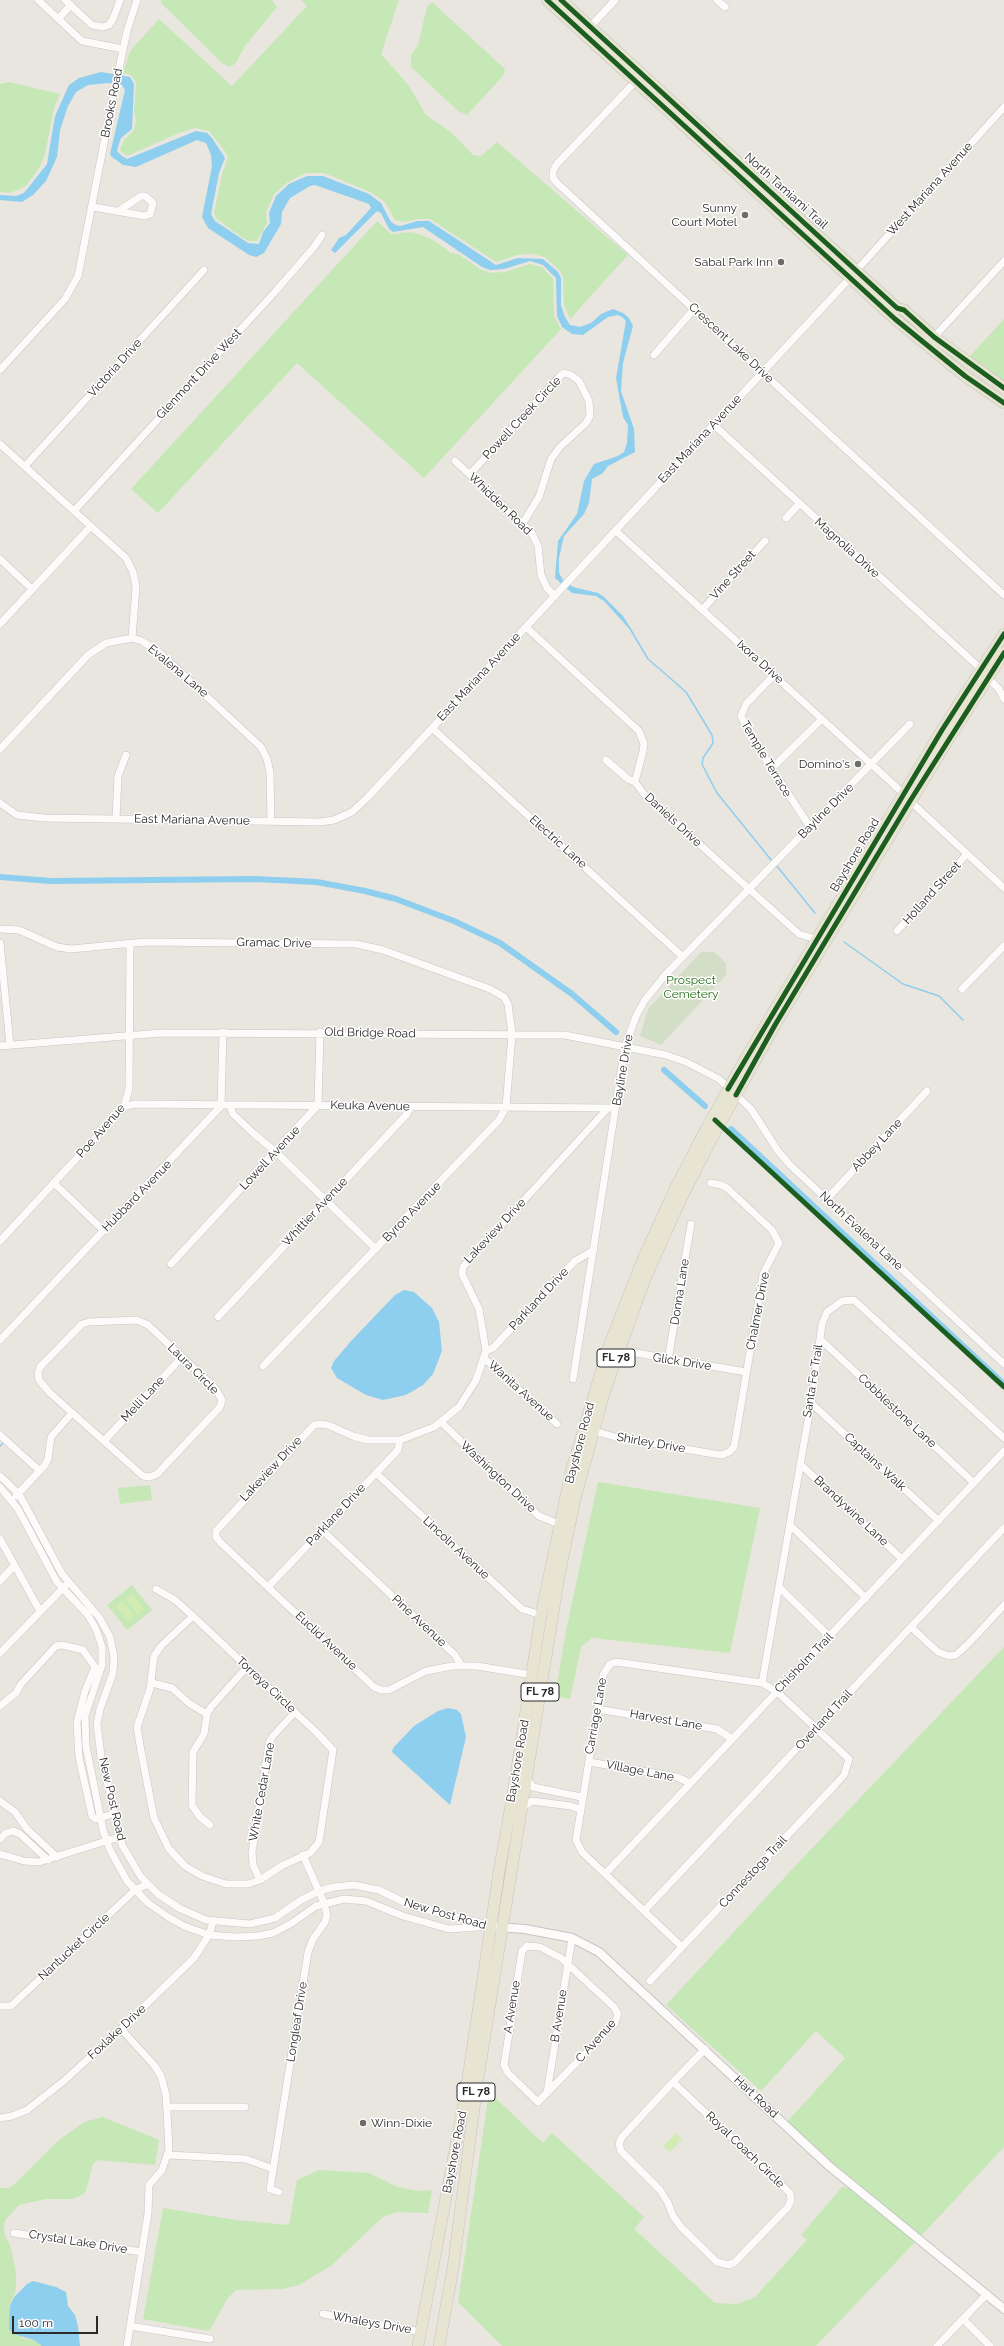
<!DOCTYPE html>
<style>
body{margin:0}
#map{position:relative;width:1004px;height:2346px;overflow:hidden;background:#e9e6df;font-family:Raleway,sans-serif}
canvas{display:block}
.scale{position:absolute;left:12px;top:2316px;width:86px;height:18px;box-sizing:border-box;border:2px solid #2a2a2a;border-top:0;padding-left:5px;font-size:12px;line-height:14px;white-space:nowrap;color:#2a2a2a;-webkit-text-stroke:3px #fff;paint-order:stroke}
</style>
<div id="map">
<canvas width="1004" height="2346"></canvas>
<div class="scale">100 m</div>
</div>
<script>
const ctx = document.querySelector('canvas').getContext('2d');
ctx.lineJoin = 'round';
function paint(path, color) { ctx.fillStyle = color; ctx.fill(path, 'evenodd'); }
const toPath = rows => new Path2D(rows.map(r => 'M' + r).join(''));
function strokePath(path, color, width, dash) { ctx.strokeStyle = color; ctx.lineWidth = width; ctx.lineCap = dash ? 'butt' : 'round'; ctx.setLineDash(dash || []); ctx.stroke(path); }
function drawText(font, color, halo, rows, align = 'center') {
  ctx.font = font + ' Raleway,sans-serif'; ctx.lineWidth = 3; ctx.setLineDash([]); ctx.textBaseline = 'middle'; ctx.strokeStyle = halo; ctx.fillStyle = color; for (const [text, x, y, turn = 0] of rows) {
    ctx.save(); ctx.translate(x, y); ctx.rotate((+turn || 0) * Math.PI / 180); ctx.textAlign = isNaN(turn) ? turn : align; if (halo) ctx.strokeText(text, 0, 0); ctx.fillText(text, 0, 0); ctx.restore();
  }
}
const green = toPath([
 [161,0,272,0,277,7,245,46,236,63,230,67,222,63,162,4],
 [301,0,399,0,381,54,409,86,426,115,452,133,473,155,481,156,497,142,628,255,570,319,564,305,563,277,560,271,545,257,532,254,517,255,496,262,430,219,418,219,404,222,395,220,384,201,370,192,324,173,306,173,288,182,274,194,266,212,267,223,257,241,248,241,230,229,217,219,214,213,222,174,228,158,225,151,209,131,195,128,179,133,127,156,120,150,124,140,134,130,136,121,134,112,136,83,131,75,123,73,130,51,159,19,232,86,307,6],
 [431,3,433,3,505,69,503,76,467,115,458,111,411,67,411,55,418,45,427,7],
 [9,82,60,94,54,108,45,154,40,167,26,186,10,193,0,192,0,84],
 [377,221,391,234,412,232,430,238,451,253,458,254,480,269,490,273,505,272,530,264,542,267,553,279,554,316,561,329,424,478,297,363,158,513,131,489],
 [1004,319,1004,381,970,356],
 [598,1482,760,1508,730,1653,592,1638,581,1647,570,1699,555,1696,566,1631],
 [150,1485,152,1500,120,1504,118,1488],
 [132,1585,152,1610,127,1630,107,1605],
 [1004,1647,1004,2147,921,2236,831,2163,787,2122,845,2058,816,2031,761,2091,666,2005,797,1864],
 [489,2092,543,2143,552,2133,644,2217,634,2229,715,2303,737,2304,755,2297,807,2240,801,2235,842,2187,854,2189,917,2240,816,2346,502,2346,458,2302],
 [103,2117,159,2140,155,2165,97,2160,93,2164,86,2191,83,2194,74,2199,46,2199,19,2205,6,2219,4,2225,4,2232,11,2248,16,2274,16,2289,10,2306,22,2338,34,2340,42,2346,0,2346,0,2188,9,2188,17,2182,59,2140,84,2122],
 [319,2170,369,2173,398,2187,418,2191,432,2190,428,2213,396,2212,383,2217,332,2265,299,2285,282,2289,236,2290,228,2298,209,2331,143,2319,163,2208,236,2220,289,2225,297,2180]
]);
const cemetery = toPath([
 [701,952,714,952,726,963,726,975,661,1045,640,1036,648,1009]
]);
const pitch = toPath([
 [132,1594,144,1609,138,1615,125,1599],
 [122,1601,135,1616,128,1622,116,1606],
 [676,2133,682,2139,670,2152,663,2146]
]);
const water = toPath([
 [101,72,130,77,134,84,132,129,121,138,118,147,117,151,122,156,127,159,196,131,207,133,212,138,225,158,219,173,211,214,215,221,248,243,259,244,263,232,270,223,269,213,276,196,289,184,307,176,323,176,369,194,381,203,391,222,396,225,400,226,418,221,429,221,496,265,518,258,543,259,558,272,561,278,561,305,565,317,570,325,580,327,591,323,601,314,613,309,623,313,629,318,633,326,623,363,621,391,634,429,635,452,608,466,603,473,592,479,589,503,584,514,564,536,559,558,559,573,563,580,573,587,598,593,604,597,623,616,634,634,604,601,596,596,572,593,555,578,558,541,577,514,584,481,594,464,618,456,624,452,627,443,628,425,623,417,616,378,626,321,622,317,618,315,608,317,583,335,572,334,562,327,557,316,556,278,543,265,530,261,504,269,490,270,482,267,423,227,393,232,389,229,381,213,377,211,335,253,331,250,339,238,346,235,371,208,369,204,315,185,310,186,290,198,282,212,281,224,264,253,256,257,249,255,208,228,202,217,212,166,211,155,206,143,197,140,136,167,123,165,112,157,110,154,125,90,122,85,108,83,88,85,76,92,68,106,60,130,57,157,46,181,33,195,22,202,0,200,0,195,16,196,24,193,47,164,55,116,69,85,79,78],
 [404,1290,414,1292,432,1308,439,1322,442,1351,433,1374,423,1385,406,1395,383,1400,366,1395,337,1378,331,1368,334,1361,352,1340,395,1295],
 [448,1708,457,1710,461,1714,466,1737,450,1805,392,1752,393,1748,414,1726,438,1711],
 [33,2281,56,2287,66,2292,68,2306,75,2315,78,2326,80,2346,42,2346,34,2340,14,2334,9,2329,10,2306,14,2297,27,2284]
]);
const stream = toPath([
 [629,627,648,659,686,692,712,735,713,743,703,758,702,764,707,774,717,793,772,861],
 [776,865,815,913],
 [844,942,903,984,939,996,963,1020],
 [0,1446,3,1443]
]);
const canal = toPath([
 [0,877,51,881,255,879,317,882,365,891,396,899,454,921,500,943,572,994,616,1032],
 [664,1070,705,1106],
 [731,1129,1004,1384]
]);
const minor = toPath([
 [38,0,82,41,123,49],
 [65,0,92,25,103,27,109,25,113,19,120,0],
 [717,0,725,7],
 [58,19,71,5],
 [588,29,615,0],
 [635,82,556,165,553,171,553,178,557,183,1004,595],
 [93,207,145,216,150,214,153,203,145,196,141,196,120,210],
 [856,271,1004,107],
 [934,337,1004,261],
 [654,355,694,309],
 [0,370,65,299,78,276,113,97,127,31,137,0],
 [714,425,981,669],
 [0,444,126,558,133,572,136,587,132,638],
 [455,461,532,533,538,546,541,575,547,588,555,596],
 [25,466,204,270],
 [470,474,559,377,564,373,571,375,579,381,589,401,590,416,586,423,560,447,551,459,539,497,523,523],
 [74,511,274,293,314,247,322,235],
 [786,518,799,504],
 [616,531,904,794],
 [0,559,32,589],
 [702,610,765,541],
 [0,624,91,526],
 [526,627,639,731,644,744,643,751,635,782,644,794,799,934,816,939],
 [774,675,746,704,741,716,753,740,810,827],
 [987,677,999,689,1004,699],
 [432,728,683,957],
 [0,749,88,655,106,643,132,638,142,641,160,653,261,747,267,759,270,772,271,821],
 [606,760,628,779,635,782],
 [771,769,822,719],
 [910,801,1004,888],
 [0,803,17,815,44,818,320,822,334,820,352,812,368,797,850,278],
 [116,819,118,776,126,755],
 [0,929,19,930,57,947,71,949,145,942,356,944,383,950,490,989,504,997,508,1004,512,1034,506,1107,499,1120,263,1366],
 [897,931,967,854],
 [0,943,10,1045],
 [962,989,1004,946],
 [0,1046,162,1033,565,1035,666,1055,686,1062,719,1079,751,1109,778,1151,790,1165,1004,1364],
 [230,1106,233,1114,253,1133,276,1152,376,1249],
 [124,1107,134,1104,610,1108],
 [54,1183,104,1231],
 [827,1199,927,1091],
 [0,1241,124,1107,129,1089,130,944],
 [171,1264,318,1105,320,1032],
 [218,1317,407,1114,411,1107],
 [137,1320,148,1325,215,1388,222,1400,220,1407,157,1474,150,1477,143,1476,50,1393,39,1380,38,1373,40,1367,82,1324,89,1322,137,1320],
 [820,1339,974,1483],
 [0,1340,221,1106,223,1032],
 [619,1350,746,1372],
 [486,1351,493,1348,506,1334,575,1261,594,1250],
 [485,1359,557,1424],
 [668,1360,691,1224],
 [573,1379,625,1047,636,1016,645,1000,666,974,910,724],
 [811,1403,939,1521],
 [441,1422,539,1516,559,1524],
 [594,1431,615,1437,714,1454,722,1455,729,1452,734,1447,763,1274,779,1243,772,1230,727,1188,721,1185,711,1183],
 [0,1435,40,1471],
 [104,1441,182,1357],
 [800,1464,902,1559],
 [376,1473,522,1609,541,1615],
 [0,1476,19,1494,62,1574,99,1617,110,1637,114,1657,113,1673,100,1709,97,1724,101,1756,122,1845,141,1877,158,1894,179,1908,206,1920,250,1924,275,1918,301,1900,319,1891,334,1887,354,1885,379,1890,412,1906,488,1925],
 [0,1487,18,1509,57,1582,88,1615,96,1629,102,1647,102,1665,85,1716,86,1746,103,1830,110,1850,127,1881,148,1903,168,1917,184,1926,209,1935,235,1937,258,1936,273,1933,292,1923,316,1906,344,1899,366,1901,403,1916,449,1929,492,1926],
 [16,1496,45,1465,48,1459,51,1437,72,1413],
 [790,1525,866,1598],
 [322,1530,455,1655,461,1665],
 [0,1539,40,1611],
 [0,1581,14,1566],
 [268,1587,398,1450,400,1440],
 [780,1588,830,1637],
 [156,1589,175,1600,193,1616,247,1667,274,1693,316,1732,333,1750,319,1842,310,1853,283,1865,260,1880,248,1884,226,1884,202,1876,185,1866,169,1849,154,1818,141,1751,137,1727,150,1689,154,1656,161,1646,193,1616],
 [911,1627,938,1652,949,1656,956,1655,970,1642,1004,1605],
 [0,1653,65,1586],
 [532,1675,477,1666,452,1666,426,1671,389,1690,381,1690,374,1687,221,1543,216,1537,216,1531,314,1425,320,1424,328,1425,353,1436,368,1440,400,1440,434,1427,459,1407,476,1380,486,1351,479,1309,462,1274,463,1267,608,1108],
 [152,1683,172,1688,190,1704,207,1714],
 [762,1683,811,1403,822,1324,827,1312,842,1301,854,1300,1004,1438],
 [0,1706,16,1693,21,1684,56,1646,62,1645,83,1650,95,1667,85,1691,77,1722,79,1757,92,1816,96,1819,113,1814],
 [597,1709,717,1729,732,1739],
 [589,1762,677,1777,690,1783],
 [526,1778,533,1787,581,1797],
 [0,1801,15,1812,27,1829,57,1857],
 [521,1808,532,1801,571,1806,579,1809],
 [210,1825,200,1817,192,1805,193,1752,204,1734,207,1714,211,1707,247,1667],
 [0,1839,6,1833,13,1831,20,1834,48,1860],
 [0,1854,24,1861,39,1862,119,1837],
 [605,1874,1004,1451],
 [260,1880,253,1865,252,1852,269,1743,272,1737,295,1712],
 [644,1911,1004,1528],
 [527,1946,540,1947,561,1958,614,2007,618,2014,615,2023,538,2102,508,2073,504,2065,522,1951,527,1946],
 [650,1981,835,1785,844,1775,849,1759,776,1691,762,1683,616,1662,610,1664,603,1675,576,1840,582,1852,682,1947],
 [0,2006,11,2006,135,1890,148,1884],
 [121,2029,154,2065,161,2076,166,2095,169,2149,162,2170,149,2185,148,2213,127,2346],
 [673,2082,790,2193,791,2200,788,2207,735,2262,729,2265,717,2262,681,2227,673,2216,668,2203,660,2190,621,2151,619,2144,622,2137,673,2082],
 [673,2082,705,2049],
 [547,2093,572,1938],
 [167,2107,245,2107],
 [0,2118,12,2116,27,2110,65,2080,127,2023,194,1958,209,1935,213,1922],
 [168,2155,246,2159,273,2169],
 [279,2192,270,2189,308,1952,313,1939,325,1922,327,1915,324,1903,303,1855],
 [14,2233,142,2252],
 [323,2314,421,2332],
 [964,2320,990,2346],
 [130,2326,210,2339],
 [937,2346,987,2294]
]);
const tertiary = toPath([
 [498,1927,525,1929,572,1938,599,1952,829,2166,1004,2309]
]);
const primary = toPath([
 [547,0,895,319,965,376,1004,403],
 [561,0,897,308,904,310,934,337,1004,388],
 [418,2346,466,2091,499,1872,513,1794,541,1615,571,1472,608,1349,643,1259,675,1189,705,1131,740,1068,883,828,942,730,1004,634],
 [439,2346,453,2268,478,2078,559,1576,575,1499,604,1393,645,1279,678,1205,713,1136,775,1025,948,740,1004,653]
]);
const cycleway = toPath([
 [547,0,895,319,965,376,1004,403],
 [561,0,897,308,904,310,934,337,1004,388],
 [728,1089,942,730,1004,634],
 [736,1095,775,1025,910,801,1004,653],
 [715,1120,1004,1387]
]);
const markers = [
 [745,215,4,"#6d6c69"],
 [781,262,4,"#6d6c69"],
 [858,764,4,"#6d6c69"],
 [363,2123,4,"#6d6c69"]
];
const shields = [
 [616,1358,38],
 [540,1692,38],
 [476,2092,38]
];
const shieldNames = [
 ["FL 78",616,1358],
 ["FL 78",540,1692],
 ["FL 78",476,2092]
];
const streetNames = [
 ["Brooks Road",112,103,-79],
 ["West Mariana Avenue",930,189,-48],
 ["North Tamiami Trail",786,191,42],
 ["Crescent Lake Drive",731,343,43],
 ["Victoria Drive",115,368,-48],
 ["Glenmont Drive West",199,374,-47],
 ["Powell Creek Circle",522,418,-47],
 ["East Mariana Avenue",700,439,-47],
 ["Whidden Road",500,504,44],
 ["Magnolia Drive",847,548,42],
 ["Vine Street",733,575,-48],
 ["Ixora Drive",760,662,42],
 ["Evalena Lane",178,671,40],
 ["East Mariana Avenue",479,677,-47],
 ["Temple Terrace",766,759,59],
 ["Bayline Drive",826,811,-45],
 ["East Mariana Avenue",192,820,1],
 ["Daniels Drive",673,820,43],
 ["Electric Lane",558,842,42],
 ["Bayshore Road",855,855,-59],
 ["Holland Street",932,893,-48],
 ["Gramac Drive",274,943,1],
 ["Old Bridge Road",370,1033,1],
 ["Bayline Drive",623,1070,-80],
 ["Keuka Avenue",370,1106,1],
 ["Poe Avenue",101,1131,-49],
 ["Abbey Lane",877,1145,-47],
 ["Lowell Avenue",270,1158,-47],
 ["Hubbard Avenue",137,1196,-46],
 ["Whittier Avenue",315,1212,-47],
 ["Byron Avenue",412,1212,-46],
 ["Lakeview Drive",495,1231,-47],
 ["North Evalena Lane",861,1231,43],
 ["Donna Lane",680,1292,-81],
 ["Parkland Drive",539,1299,-47],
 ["Chalmer Drive",758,1311,-79],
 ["Glick Drive",682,1362,9],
 ["Laura Circle",193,1369,45],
 ["Santa Fe Trail",813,1381,-81],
 ["Wanita Avenue",521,1391,42],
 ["Melli Lane",143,1399,-47],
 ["Cobblestone Lane",897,1411,43],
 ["Bayshore Road",580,1443,-75],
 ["Shirley Drive",651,1443,10],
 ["Captains Walk",875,1462,43],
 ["Lakeview Drive",271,1469,-47],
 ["Washington Drive",498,1477,43],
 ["Brandywine Lane",851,1511,43],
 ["Parklane Drive",336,1515,-47],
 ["Lincoln Avenue",456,1548,43],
 ["Pine Avenue",419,1621,43],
 ["Euclid Avenue",326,1641,43],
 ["Chisholm Trail",804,1663,-46],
 ["Torreya Circle",266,1685,43],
 ["Carriage Lane",596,1716,-80],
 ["Harvest Lane",666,1720,10],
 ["Overland Trail",824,1720,-47],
 ["Bayshore Road",518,1761,-80],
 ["Village Lane",640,1771,11],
 ["White Cedar Lane",262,1792,-80],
 ["New Post Road",112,1799,77],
 ["Connestoga Trail",753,1872,-47],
 ["New Post Road",445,1914,16],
 ["Nantucket Circle",74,1947,-43],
 ["A Avenue",512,2007,-81],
 ["B Avenue",559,2016,-81],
 ["Longleaf Drive",297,2022,-81],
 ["Foxlake Drive",117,2032,-43],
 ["C Avenue",596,2041,-48],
 ["Hart Road",756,2097,43],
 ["Royal Coach Circle",745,2150,44],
 ["Bayshore Road",455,2152,-79],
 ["Crystal Lake Drive",78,2242,9],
 ["Whaleys Drive",372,2323,10]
];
const poiNames = [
 ["Sunny",737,208],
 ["Court Motel",737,222],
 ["Sabal Park Inn",773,262],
 ["Domino's",850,764],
 ["Winn-Dixie",371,2123,"left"]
];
const parkNames = [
 ["Prospect",691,980],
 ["Cemetery",691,994]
];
paint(green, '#c6e7b6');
paint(cemetery, '#d3dec6');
paint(pitch, '#d1ebb3');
paint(water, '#8eceef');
strokePath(stream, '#8eceef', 1.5);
strokePath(canal, '#8eceef', 6);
strokePath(minor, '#c6c5c5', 8);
strokePath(tertiary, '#c6c5c5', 10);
strokePath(primary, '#c4c4c1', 12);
strokePath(minor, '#fcfbfa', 7);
strokePath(tertiary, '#fcfbfa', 8);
strokePath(primary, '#e8e4d2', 11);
strokePath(cycleway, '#1b5e20', 5);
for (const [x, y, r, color] of markers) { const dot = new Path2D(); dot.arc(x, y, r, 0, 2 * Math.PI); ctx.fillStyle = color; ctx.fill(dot); strokePath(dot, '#fff', 1.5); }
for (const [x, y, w] of shields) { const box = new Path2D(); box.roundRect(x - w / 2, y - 9, w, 18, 3); ctx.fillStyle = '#fff'; ctx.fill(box); strokePath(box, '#2a2a2a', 1); }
drawText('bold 11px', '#2a2a2a', null, shieldNames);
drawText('12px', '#2a2a2a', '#fff', streetNames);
drawText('12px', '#2a2a2a', '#fff', poiNames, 'right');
drawText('12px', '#206c16', '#fff', parkNames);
</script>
